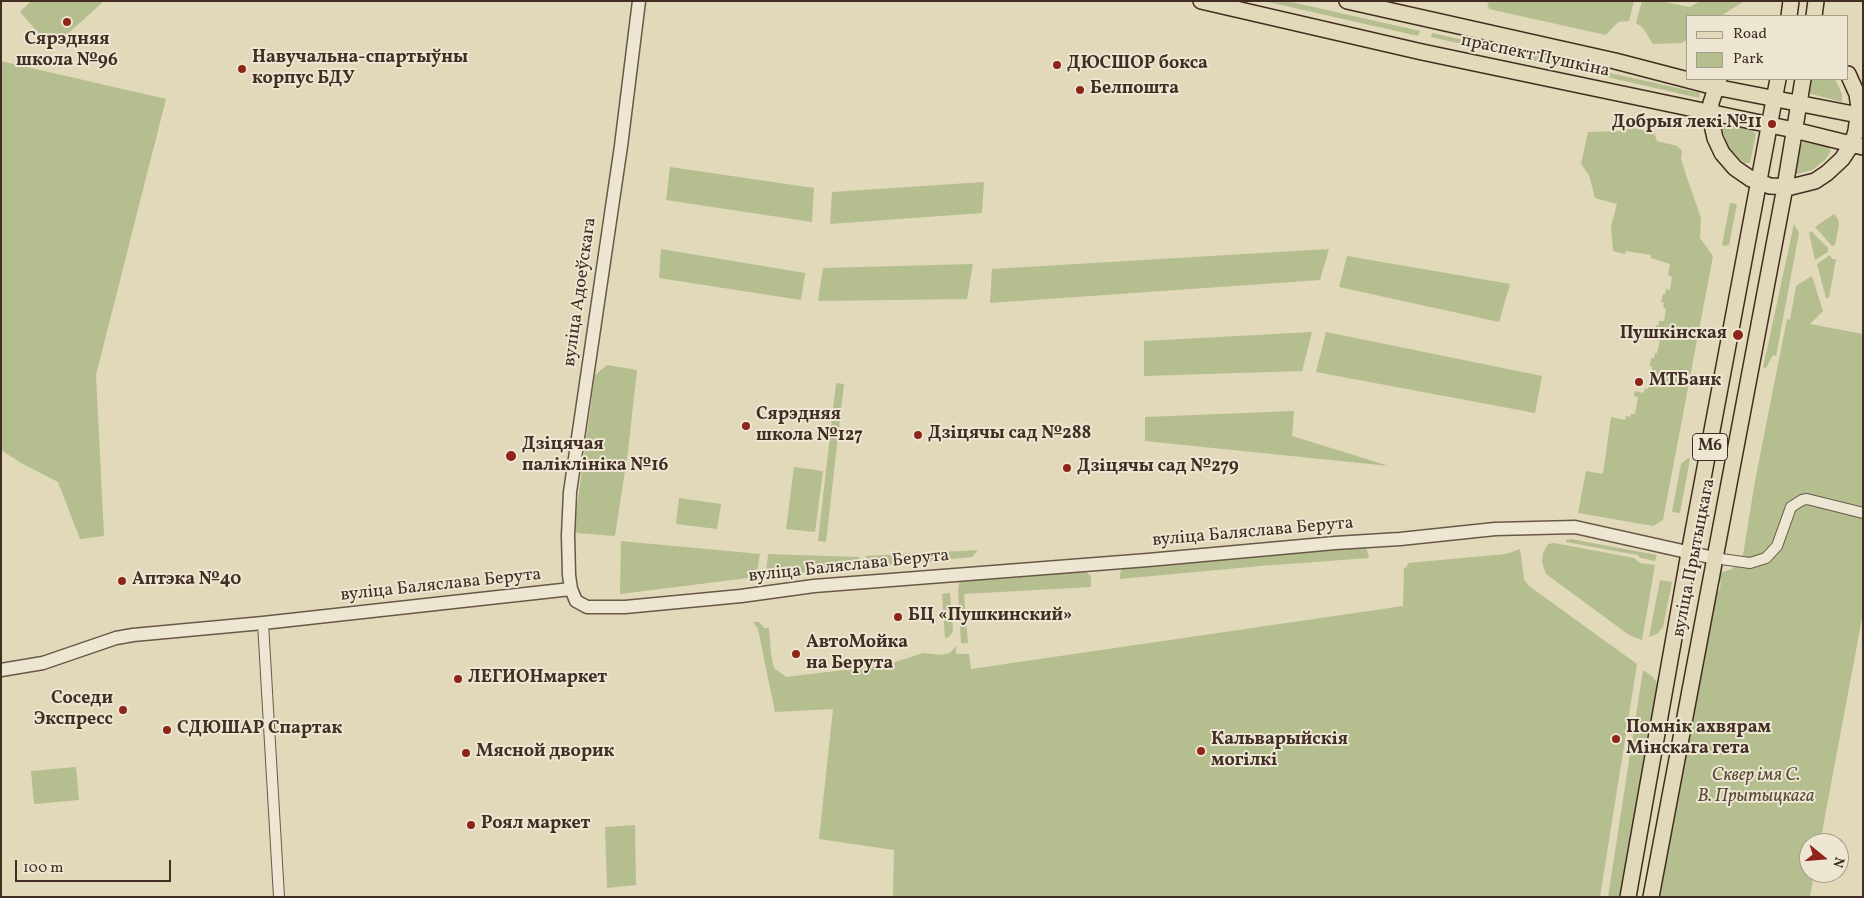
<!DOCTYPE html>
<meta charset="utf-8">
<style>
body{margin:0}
#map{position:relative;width:1864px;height:898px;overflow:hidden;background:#e2d8ba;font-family:Vollkorn,serif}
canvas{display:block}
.frame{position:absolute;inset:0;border:2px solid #412d21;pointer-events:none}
.legend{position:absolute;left:1686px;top:15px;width:162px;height:65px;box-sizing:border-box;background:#ece6d2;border:1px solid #a89c8b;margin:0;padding:6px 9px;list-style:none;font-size:15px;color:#412d21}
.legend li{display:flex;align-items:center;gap:10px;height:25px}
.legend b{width:25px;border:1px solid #a89c8b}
.north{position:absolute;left:1799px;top:833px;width:50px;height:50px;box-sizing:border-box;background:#ece6d2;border:1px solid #a89c8b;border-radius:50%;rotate:107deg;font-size:14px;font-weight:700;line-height:20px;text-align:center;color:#412d21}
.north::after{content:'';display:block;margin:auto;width:18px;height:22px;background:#8f2418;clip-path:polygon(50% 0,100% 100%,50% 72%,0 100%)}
.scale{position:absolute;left:15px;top:860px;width:156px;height:22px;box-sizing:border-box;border:2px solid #412d21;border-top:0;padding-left:6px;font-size:15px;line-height:18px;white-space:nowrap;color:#412d21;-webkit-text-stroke:4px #ece6d2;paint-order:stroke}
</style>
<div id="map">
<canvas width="1864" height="898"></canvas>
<div class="frame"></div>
<ul class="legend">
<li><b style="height:6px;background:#e2d8ba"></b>Road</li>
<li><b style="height:14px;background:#b5be8e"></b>Park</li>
</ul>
<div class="north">N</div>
<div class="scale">100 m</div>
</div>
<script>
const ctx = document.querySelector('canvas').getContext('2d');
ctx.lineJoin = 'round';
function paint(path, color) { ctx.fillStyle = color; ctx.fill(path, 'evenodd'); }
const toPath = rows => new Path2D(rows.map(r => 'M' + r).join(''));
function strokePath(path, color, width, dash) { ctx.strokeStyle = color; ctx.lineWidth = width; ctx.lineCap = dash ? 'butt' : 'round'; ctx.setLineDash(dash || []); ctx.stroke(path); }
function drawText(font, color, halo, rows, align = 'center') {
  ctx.font = font + ' Vollkorn,serif'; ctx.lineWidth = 4; ctx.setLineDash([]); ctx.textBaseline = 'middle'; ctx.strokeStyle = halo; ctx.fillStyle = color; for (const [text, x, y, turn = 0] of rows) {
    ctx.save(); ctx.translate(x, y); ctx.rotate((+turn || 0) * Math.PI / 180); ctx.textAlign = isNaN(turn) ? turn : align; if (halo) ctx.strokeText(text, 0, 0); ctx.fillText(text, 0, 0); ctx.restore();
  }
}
const green = toPath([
 [31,1,104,1,52,48,20,12],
 [1264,1,1287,1,1420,31,1418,36],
 [1487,1,1634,1,1629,21,1618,22,1606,35,1489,9],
 [1642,1,1660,1,1690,7,1700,1,1744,1,1721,16,1688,16,1688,39,1682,43,1653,44,1643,28,1636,23],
 [1432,33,1700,93,1699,98,1431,37],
 [1,61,166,99,96,375,104,536,80,539,58,482,21,463,1,450],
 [1811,79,1835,79,1842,94,1842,102,1808,93],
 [1725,125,1752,130,1756,134,1750,163,1744,163,1741,160,1728,146,1722,128],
 [1629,127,1654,133,1657,141,1677,146,1682,151,1681,159,1687,178,1701,218,1700,238,1713,256,1663,520,1653,526,1578,513,1586,471,1603,474,1611,417,1625,420,1626,416,1630,417,1631,414,1635,414,1638,397,1634,396,1635,391,1644,393,1644,389,1648,389,1649,385,1652,385,1654,373,1652,372,1652,367,1650,366,1651,358,1654,358,1655,353,1657,353,1660,341,1656,340,1657,336,1655,335,1656,325,1659,325,1659,321,1664,321,1666,309,1663,308,1664,303,1661,302,1663,294,1665,294,1666,289,1670,290,1672,277,1668,275,1670,264,1651,258,1651,255,1626,251,1625,254,1613,251,1611,226,1617,204,1595,198,1589,175,1581,164,1588,132,1625,131],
 [1804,142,1828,147,1831,151,1825,160,1812,170,1797,174,1794,170,1800,144],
 [670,167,814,188,812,222,666,200],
 [984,182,982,213,830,224,832,192],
 [1730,203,1737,204,1729,245,1722,246],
 [1834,214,1838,219,1839,224,1835,245,1832,246,1815,227],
 [1794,224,1799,233,1776,356,1773,355,1766,368,1763,368],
 [1811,231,1828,248,1828,252,1815,260,1809,233],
 [661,249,805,273,801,300,659,278],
 [1329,249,1320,280,990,303,992,269],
 [1830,255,1832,259,1836,259,1829,298,1826,298,1817,264],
 [1347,256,1510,284,1499,322,1339,287],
 [973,264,967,299,818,301,823,268],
 [1812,276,1823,311,1810,324,1863,334,1863,613,1820,843,1809,843,1809,873,1814,873,1810,897,1660,897,1716,591,1719,591,1721,583,1718,582,1720,573,1732,569,1743,555,1755,481,1787,319,1790,320,1796,286],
 [1312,332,1302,371,1144,376,1144,341],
 [1326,332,1542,376,1535,413,1316,372],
 [607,365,637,370,628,451,615,536,577,533,574,528,595,375],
 [836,383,844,384,826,542,818,541],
 [1294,411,1292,436,1389,466,1145,441,1145,417],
 [1688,458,1690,459,1680,513,1672,512,1681,464],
 [794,467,823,471,815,532,786,529],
 [679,498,721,504,717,529,676,524],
 [1571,539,1619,548,1657,555,1655,561,1641,558,1637,555,1566,542,1566,540],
 [621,541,760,554,756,577,620,594],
 [1554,543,1634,558,1640,563,1655,565,1642,640,1629,635,1546,574,1542,562,1543,553,1548,544],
 [1364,547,1367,550,1369,558,1260,566,1120,579,1120,573,1123,567,1255,554],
 [1520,549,1524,579,1529,586,1637,664,1600,897,893,897,894,850,819,839,833,709,775,712,758,629,753,622,759,622,764,628,769,628,771,654,774,668,786,677,886,665,923,653,942,655,950,653,956,646,956,654,969,654,971,669,1403,606,1404,568,1407,567,1408,563,1506,554],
 [978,550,972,557,875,567,865,556],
 [768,554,858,557,871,567,766,576],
 [1085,571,1091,576,1091,587,964,594,968,643,961,643,958,590,960,580,964,577],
 [1660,580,1672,582,1663,627,1657,634,1649,637],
 [950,593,953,631,949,637,945,638,942,594],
 [1643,670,1653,677,1657,683,1656,697,1619,897,1608,897],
 [76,767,79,800,34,804,31,771],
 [635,825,636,885,607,888,605,827]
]);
const minor = toPath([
 [1714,558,1750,563,1766,558,1777,546,1791,507,1802,500,1807,499,1863,513],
 [263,623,279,897]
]);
const tertiary = toPath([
 [571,589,569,575,568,535,570,492,621,146,639,1],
 [1,670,43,663,116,638,133,635,263,623,571,589,576,601,587,607,625,607,741,596,814,586,1148,560,1335,543,1400,539,1495,529,1575,527,1714,558]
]);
const primary = toPath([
 [1201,1,1422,52,1794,130,1863,147],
 [1347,1,1615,61,1715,87,1863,116],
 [1789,16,1791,1],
 [1814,16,1816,1],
 [1719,79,1711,103,1711,120,1715,138,1722,153,1735,168,1751,179,1770,186,1791,187,1815,181,1827,173,1842,159,1852,144,1856,131,1859,108,1857,94,1848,74],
 [1628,897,1689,553,1778,79],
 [1651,897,1785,187,1803,79]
]);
const markers = [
 [67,22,5,"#8f2418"],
 [1057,65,5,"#8f2418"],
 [242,69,5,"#8f2418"],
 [1080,90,5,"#8f2418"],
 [1772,124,5,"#8f2418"],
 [1738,335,6,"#8f2418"],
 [1639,382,5,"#8f2418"],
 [746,426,5,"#8f2418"],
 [918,435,5,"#8f2418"],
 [511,456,6,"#8f2418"],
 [1067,468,5,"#8f2418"],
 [122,581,5,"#8f2418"],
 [898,617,5,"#8f2418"],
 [796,654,5,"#8f2418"],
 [458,679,5,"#8f2418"],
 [123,710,5,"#8f2418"],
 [167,730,5,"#8f2418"],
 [1616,739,5,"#8f2418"],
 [1201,751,5,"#8f2418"],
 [466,753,5,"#8f2418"],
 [471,825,5,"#8f2418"]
];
const shields = [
 [1710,447,35]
];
const shieldNames = [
 ["М6",1710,447]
];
const poiNames = [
 ["Сярэдняя",67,41,"center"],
 ["школа №96",67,62,"center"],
 ["Навучальна-спартыўны",252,59],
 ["корпус БДУ",252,80],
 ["ДЮСШOP бокса",1067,65],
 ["Белпошта",1090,90],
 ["Добрыя лекі №11",1762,124,"right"],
 ["Пушкінская",1727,335,"right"],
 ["МТБанк",1649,382],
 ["Сярэдняя",756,416],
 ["школа №127",756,437],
 ["Дзіцячы сад №288",928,435],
 ["Дзіцячая",522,446],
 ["паліклініка №16",522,467],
 ["Дзіцячы сад №279",1077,468],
 ["Аптэка №40",132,581],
 ["БЦ «Пушкинский»",908,617],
 ["АвтоМойка",806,644],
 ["на Берута",806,665],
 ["ЛЕГИОНмаркет",468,679],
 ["Соседи",113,700,"right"],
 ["Экспресс",113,721,"right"],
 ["Помнік ахвярам",1626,729],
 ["Мінскага гета",1626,750],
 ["СДЮШАР Спартак",177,730],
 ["Кальварыйскія",1211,741],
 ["могілкі",1211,762],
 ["Мясной дворик",476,753],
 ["Роял маркет",481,825]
];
const streetNames = [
 ["праспект Пушкіна",1535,57,12],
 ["вуліца Адоеўскага",581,292,-82],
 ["вуліца Баляслава Берута",1253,533,-5],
 ["вуліца Прытыцкага",1695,558,-79],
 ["вуліца Баляслава Берута",849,567,-6],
 ["вуліца Баляслава Берута",441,586,-6]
];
const parkNames = [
 ["Сквер імя С.",1756,777],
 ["В. Прытыцкага",1756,798]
];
paint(green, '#b5be8e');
strokePath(minor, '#695847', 12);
strokePath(tertiary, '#695847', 15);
strokePath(primary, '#412d21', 18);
strokePath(minor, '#ece6d2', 10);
strokePath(tertiary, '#ece6d2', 12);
strokePath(primary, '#e2d8ba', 15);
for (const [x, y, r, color] of markers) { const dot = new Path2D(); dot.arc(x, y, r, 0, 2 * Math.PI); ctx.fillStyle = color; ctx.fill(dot); strokePath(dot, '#ece6d2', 2); }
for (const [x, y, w] of shields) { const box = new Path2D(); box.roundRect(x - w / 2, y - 13.5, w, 27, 4); ctx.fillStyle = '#ece6d2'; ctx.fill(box); strokePath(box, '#412d21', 1); }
drawText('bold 16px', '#412d21', null, shieldNames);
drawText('bold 18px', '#412d21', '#ece6d2', poiNames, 'left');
drawText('18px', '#412d21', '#ece6d2', streetNames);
drawText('italic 18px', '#584a37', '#ece6d2', parkNames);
</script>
